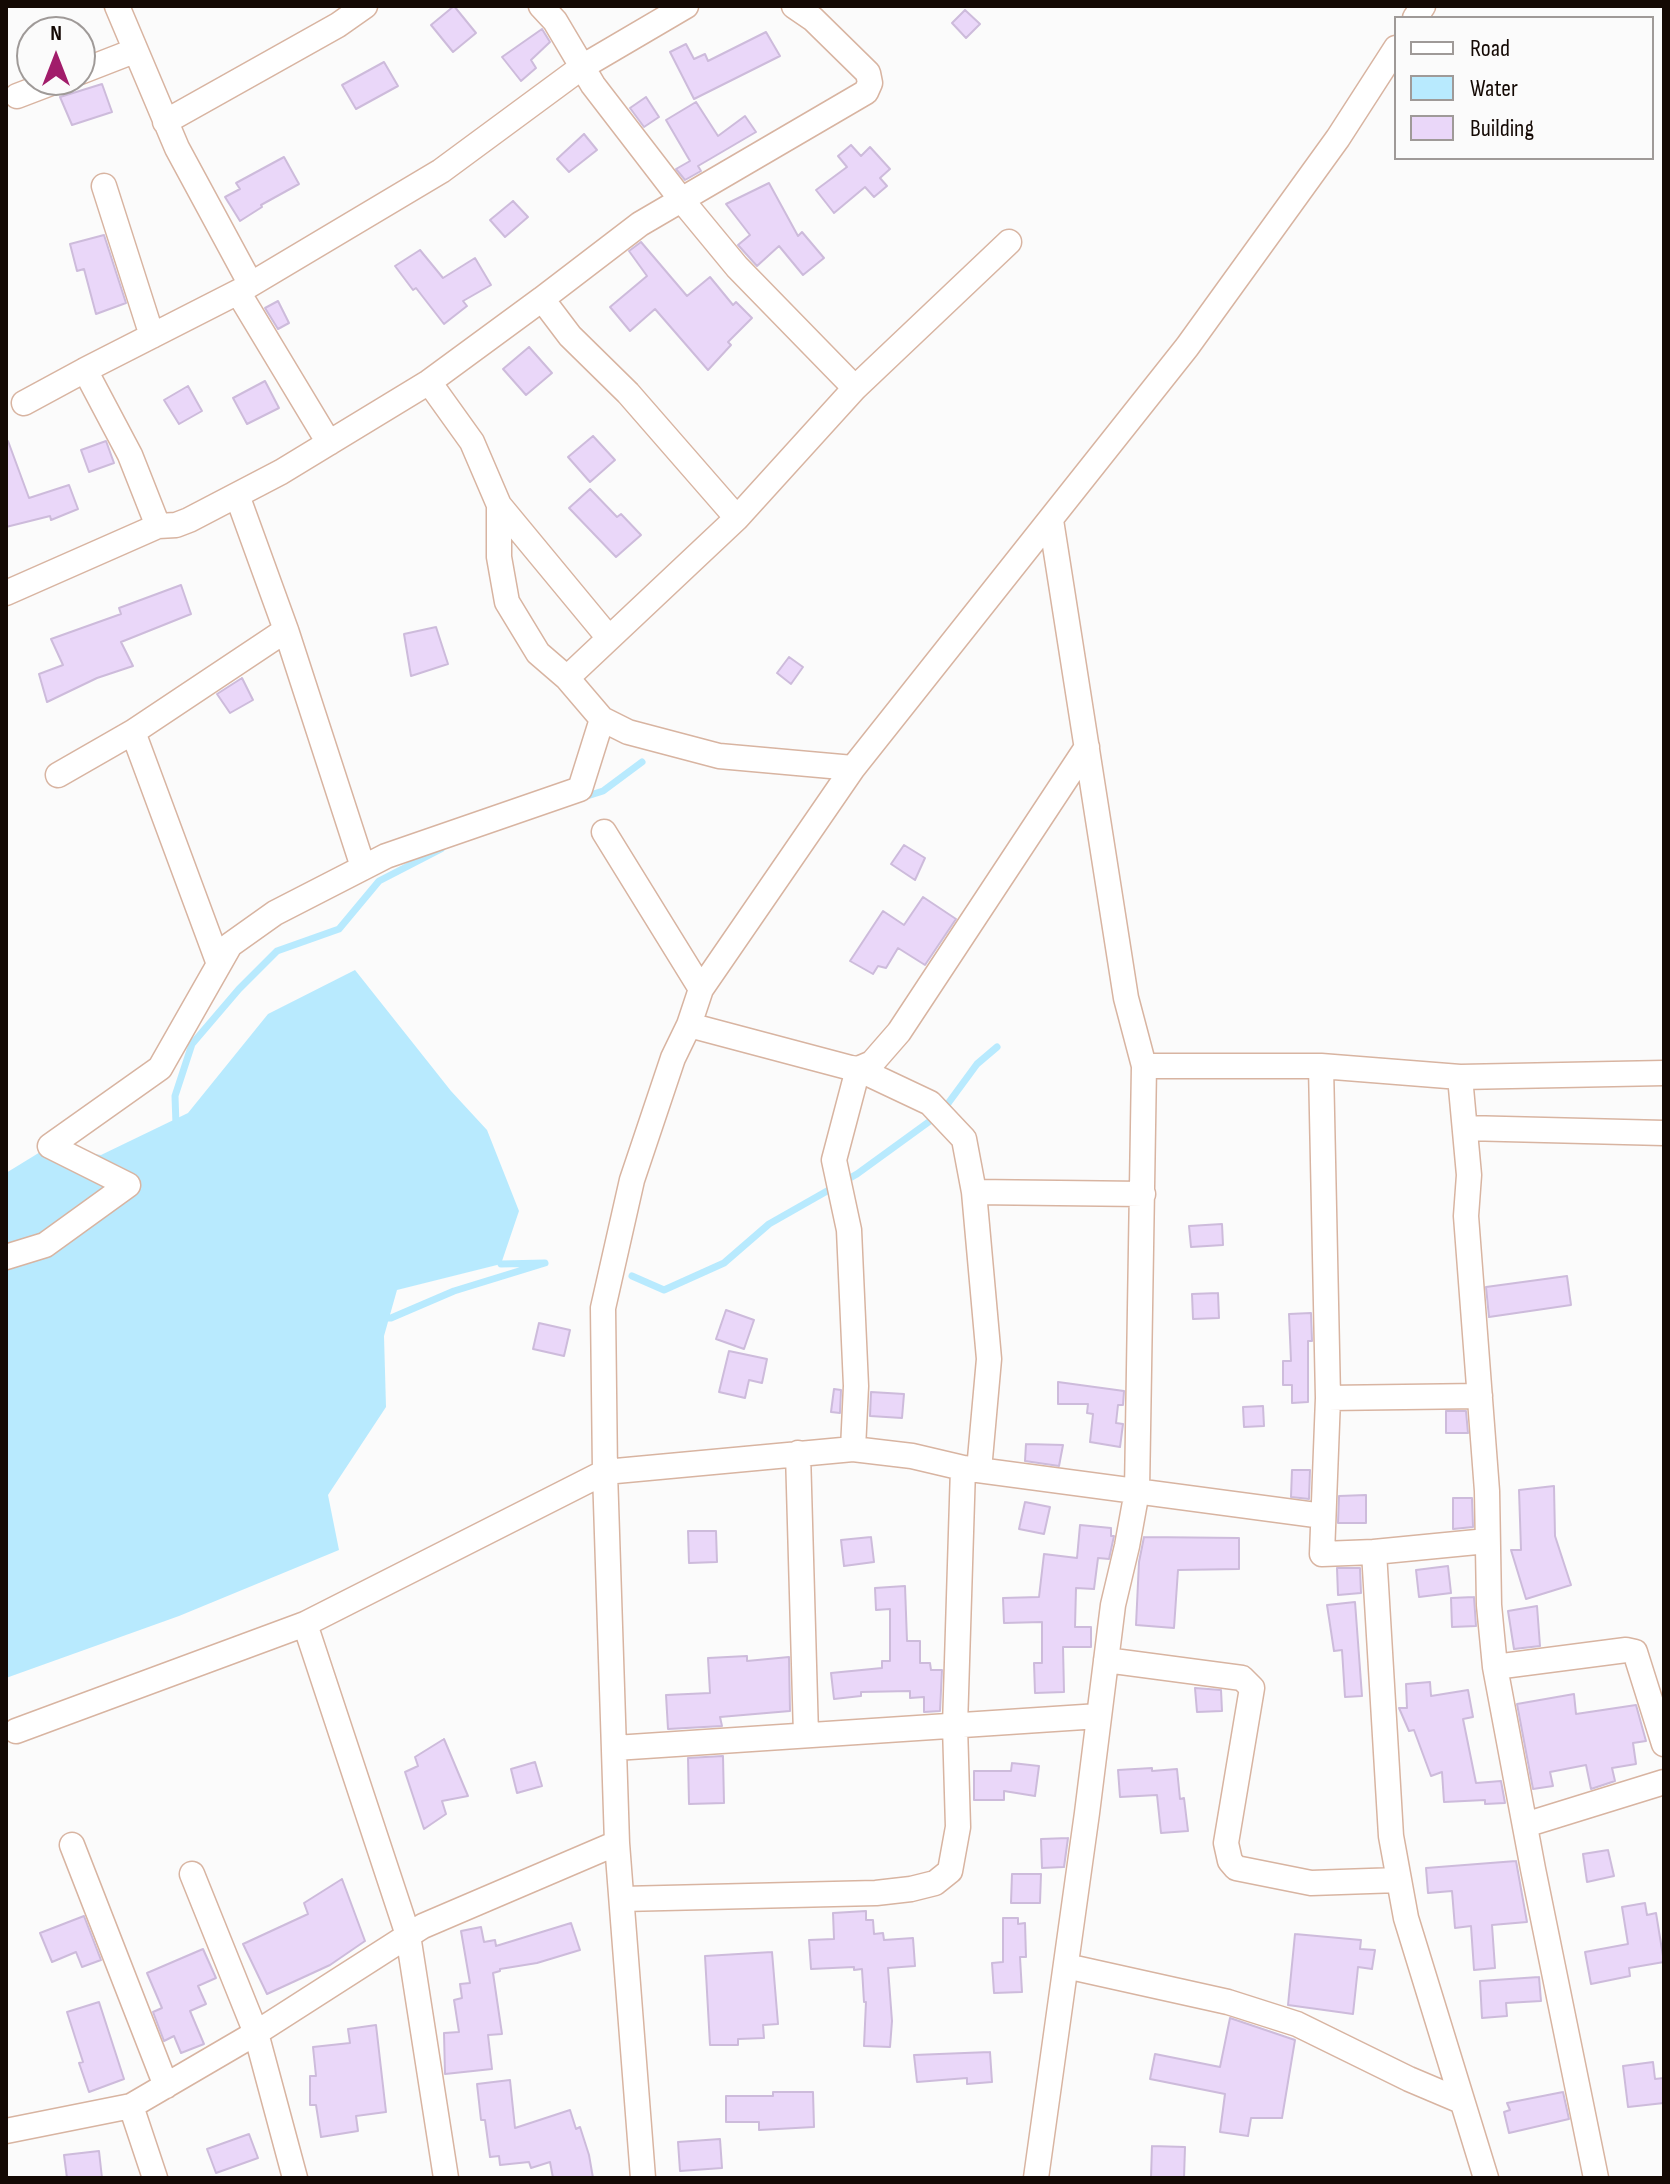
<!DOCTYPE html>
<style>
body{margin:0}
#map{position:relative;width:1670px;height:2184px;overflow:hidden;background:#fbfbfb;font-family:"Sofia Sans Condensed",sans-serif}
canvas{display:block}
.frame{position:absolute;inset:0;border:8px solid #140904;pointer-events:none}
.legend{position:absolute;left:1394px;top:16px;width:260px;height:144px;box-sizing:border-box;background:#fbfbfb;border:2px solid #9f9a98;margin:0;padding:10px 14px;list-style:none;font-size:24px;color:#140904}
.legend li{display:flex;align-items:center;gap:16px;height:40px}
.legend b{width:40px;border:2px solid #9f9a98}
.north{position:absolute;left:16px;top:16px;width:80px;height:80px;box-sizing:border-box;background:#fbfbfb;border:2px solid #9f9a98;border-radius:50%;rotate:0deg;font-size:22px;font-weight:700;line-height:32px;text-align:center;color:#140904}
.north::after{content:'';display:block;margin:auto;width:28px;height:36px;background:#a11c6a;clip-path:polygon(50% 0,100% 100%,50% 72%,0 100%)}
</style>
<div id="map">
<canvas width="1670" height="2184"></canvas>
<div class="frame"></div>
<ul class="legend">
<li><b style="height:10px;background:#fff"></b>Road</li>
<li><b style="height:22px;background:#b8eafe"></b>Water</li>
<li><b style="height:22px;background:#ead7f9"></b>Building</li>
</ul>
<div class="north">N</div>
</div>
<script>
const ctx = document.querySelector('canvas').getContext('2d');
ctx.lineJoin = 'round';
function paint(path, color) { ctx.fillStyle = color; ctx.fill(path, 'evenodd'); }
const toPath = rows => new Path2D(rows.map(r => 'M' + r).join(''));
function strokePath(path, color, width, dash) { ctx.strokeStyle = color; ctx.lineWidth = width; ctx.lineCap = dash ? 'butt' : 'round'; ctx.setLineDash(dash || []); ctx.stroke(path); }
const water = toPath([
 [355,970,451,1091,487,1130,519,1211,501,1264,397,1290,384,1336,386,1407,328,1495,339,1550,179,1616,6,1678,6,1173,50,1146,101,1155,188,1113,268,1014]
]);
const stream = toPath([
 [584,797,603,791,642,762],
 [176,1125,175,1096,192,1044,239,989,277,951,339,929,379,881,441,849],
 [632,1276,664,1290,724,1263,769,1224,857,1174,941,1113,977,1064,997,1047],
 [381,1318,391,1318,454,1291,545,1263,501,1264]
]);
const building = toPath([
 [454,6,476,33,453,52,431,25,454,6],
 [965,10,980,24,966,38,952,23,965,10],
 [542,29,550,42,531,60,536,68,521,81,502,57,542,29],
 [766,32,780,56,694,99,670,52,686,44,694,59,705,54,708,61,766,32],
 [384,62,398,86,356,109,342,85,384,62],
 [102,84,112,112,72,125,60,97,102,84],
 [646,97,659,117,644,127,630,108,646,97],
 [696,102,718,136,745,116,756,132,698,166,701,171,685,180,676,169,690,161,666,120,696,102],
 [584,134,597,150,569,172,557,159,584,134],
 [851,145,861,156,870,147,890,169,880,178,887,186,874,197,865,187,834,213,816,190,847,167,838,156,851,145],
 [284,157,299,184,261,205,262,207,240,221,225,197,240,189,236,183,284,157],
 [769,183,798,236,802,232,824,258,803,275,779,246,757,266,738,245,750,235,726,204,769,183],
 [513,201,528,217,505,237,490,220,513,201],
 [104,235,126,303,96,314,84,269,77,271,70,244,104,235],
 [641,242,687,296,710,277,733,305,736,302,752,318,728,342,731,345,708,370,655,309,630,331,610,307,647,276,629,251,641,242],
 [420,250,443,278,475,258,491,285,463,301,467,306,444,324,416,288,413,290,395,266,420,250],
 [278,301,289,323,278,329,265,308,278,301],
 [529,347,552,373,526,395,503,369,529,347],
 [265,381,279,408,247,424,233,398,265,381],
 [188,386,202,411,179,424,164,400,188,386],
 [593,436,615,460,590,482,568,457,593,436],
 [6,441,8,441,29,498,69,485,78,509,51,520,50,516,6,527,6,441],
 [106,441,114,463,89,472,81,450,106,441],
 [590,489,617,517,621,514,641,535,616,557,569,508,590,489],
 [181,585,191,614,121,642,133,666,97,678,47,702,39,674,63,665,51,639,121,614,119,608,181,585],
 [436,627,448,664,411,676,404,634,436,627],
 [789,657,803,667,791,684,777,673,789,657],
 [242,678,253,700,230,713,217,694,242,678],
 [904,845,925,858,915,880,891,864,904,845],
 [923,897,956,919,925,965,898,948,886,968,878,966,873,974,850,961,883,911,904,925,923,897],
 [1222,1224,1223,1245,1191,1247,1189,1226,1222,1224],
 [1567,1276,1571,1305,1489,1317,1486,1287,1567,1276],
 [1218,1293,1219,1318,1193,1319,1192,1294,1218,1293],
 [726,1310,754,1320,744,1349,716,1339,726,1310],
 [1311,1313,1312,1341,1308,1341,1308,1402,1292,1403,1292,1385,1283,1385,1283,1361,1291,1361,1289,1314,1311,1313],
 [539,1323,570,1330,564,1356,533,1349,539,1323],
 [729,1351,767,1359,762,1383,749,1380,745,1398,719,1392,729,1351],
 [1058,1382,1124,1391,1123,1405,1118,1405,1116,1423,1123,1424,1120,1447,1090,1442,1093,1414,1087,1413,1088,1404,1058,1404,1058,1382],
 [834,1389,841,1390,840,1413,831,1412,834,1389],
 [871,1392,904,1394,902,1418,870,1416,871,1392],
 [1263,1406,1264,1426,1244,1427,1243,1407,1263,1406],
 [1446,1411,1466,1411,1468,1433,1446,1433,1446,1411],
 [1026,1444,1063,1445,1059,1466,1025,1461,1026,1444],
 [1292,1470,1310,1470,1309,1499,1291,1497,1292,1470],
 [1554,1486,1555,1536,1571,1585,1526,1599,1511,1550,1521,1550,1519,1490,1554,1486],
 [1366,1495,1366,1523,1338,1523,1339,1496,1366,1495],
 [1453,1498,1472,1498,1473,1527,1453,1529,1453,1498],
 [1025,1502,1050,1507,1044,1534,1019,1529,1025,1502],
 [1080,1525,1111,1528,1111,1536,1114,1536,1109,1559,1098,1558,1094,1589,1076,1588,1075,1627,1091,1627,1091,1647,1063,1647,1064,1692,1035,1693,1034,1663,1042,1663,1042,1622,1004,1623,1003,1598,1039,1597,1044,1554,1077,1558,1080,1525],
 [688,1531,716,1531,717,1562,689,1563,688,1531],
 [871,1537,874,1562,844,1566,841,1540,871,1537],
 [1144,1537,1239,1538,1239,1569,1178,1570,1174,1628,1136,1625,1139,1562,1144,1537],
 [1448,1566,1451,1593,1419,1597,1416,1570,1448,1566],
 [1337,1568,1360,1568,1361,1593,1338,1595,1337,1568],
 [905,1586,907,1641,920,1641,920,1663,930,1663,931,1670,942,1670,940,1711,924,1712,924,1697,910,1698,910,1691,861,1692,861,1696,834,1699,831,1673,882,1668,882,1661,890,1661,890,1609,876,1610,875,1588,905,1586],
 [1474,1597,1476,1626,1452,1627,1451,1598,1474,1597],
 [1355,1602,1362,1696,1345,1697,1342,1650,1334,1651,1327,1605,1355,1602],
 [1537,1606,1540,1646,1514,1649,1508,1611,1537,1606],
 [747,1656,747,1661,789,1657,790,1711,720,1717,722,1726,668,1729,666,1695,710,1693,708,1658,747,1656],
 [1430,1682,1431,1696,1468,1690,1473,1717,1463,1719,1476,1783,1501,1781,1505,1803,1485,1804,1485,1800,1444,1802,1442,1772,1431,1776,1414,1730,1409,1731,1399,1708,1407,1708,1406,1684,1430,1682],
 [1195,1688,1221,1690,1222,1711,1197,1712,1195,1688],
 [1574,1694,1576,1714,1636,1705,1646,1741,1633,1743,1636,1764,1612,1768,1615,1781,1591,1789,1586,1765,1550,1772,1553,1786,1533,1789,1517,1704,1574,1694],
 [444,1739,468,1796,442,1801,446,1814,424,1829,405,1772,418,1766,415,1757,444,1739],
 [723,1756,724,1803,689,1804,688,1758,723,1756],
 [535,1762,542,1786,517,1793,511,1769,535,1762],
 [1012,1763,1039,1766,1035,1796,1004,1791,1004,1800,974,1800,974,1771,1011,1771,1012,1763],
 [1152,1768,1152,1771,1177,1769,1180,1799,1184,1798,1188,1831,1161,1833,1157,1795,1120,1797,1118,1770,1152,1768],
 [1068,1838,1064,1867,1042,1868,1041,1839,1068,1838],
 [1608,1850,1614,1876,1587,1882,1583,1854,1608,1850],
 [1516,1861,1527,1922,1492,1925,1495,1968,1474,1970,1471,1926,1455,1928,1452,1891,1428,1893,1426,1868,1516,1861],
 [1012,1874,1041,1874,1040,1903,1011,1903,1012,1874],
 [342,1879,365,1941,330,1965,267,1994,243,1944,308,1914,304,1903,342,1879],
 [1645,1903,1647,1915,1656,1913,1664,1962,1629,1968,1630,1976,1591,1984,1585,1952,1628,1944,1622,1907,1645,1903],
 [866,1911,866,1920,873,1920,874,1934,883,1933,884,1940,913,1938,915,1966,888,1968,892,2021,890,2047,864,2046,866,2002,864,2002,862,1969,854,1970,854,1967,811,1969,809,1940,834,1939,833,1913,866,1911],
 [84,1916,101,1960,82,1967,76,1952,52,1962,40,1933,84,1916],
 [1003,1918,1018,1918,1018,1924,1025,1923,1026,1957,1020,1957,1022,1992,994,1993,992,1963,1003,1962,1003,1918],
 [571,1923,580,1950,537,1963,500,1969,500,1971,493,1973,502,2034,488,2035,492,2069,445,2074,444,2033,459,2032,454,2000,462,1998,460,1984,470,1983,461,1931,481,1927,484,1942,495,1940,496,1946,571,1923],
 [1295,1934,1361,1940,1360,1949,1375,1950,1372,1969,1358,1967,1353,2014,1288,2005,1295,1934],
 [203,1949,216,1978,198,1986,206,2004,190,2011,204,2044,181,2053,174,2036,164,2041,153,2012,162,2008,147,1973,203,1949],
 [772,1952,778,2024,763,2025,764,2038,738,2039,738,2045,710,2045,705,1956,772,1952],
 [1539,1977,1541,2001,1506,2003,1507,2016,1482,2018,1480,1981,1539,1977],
 [99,2002,124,2079,89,2092,79,2063,83,2062,67,2012,99,2002],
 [1230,2018,1295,2040,1282,2118,1251,2118,1248,2136,1220,2132,1225,2094,1150,2079,1155,2054,1220,2067,1230,2018],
 [376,2025,386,2112,356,2116,358,2131,321,2137,316,2105,310,2105,310,2076,316,2076,313,2047,350,2043,348,2029,376,2025],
 [990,2052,992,2082,967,2084,967,2078,917,2082,914,2055,990,2052],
 [1653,2062,1655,2079,1664,2078,1664,2103,1628,2107,1623,2066,1653,2062],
 [510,2080,515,2128,570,2110,576,2129,580,2127,589,2155,593,2178,553,2178,550,2162,531,2168,529,2162,500,2165,499,2156,490,2157,485,2120,481,2120,477,2084,510,2080],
 [773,2092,813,2092,814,2127,759,2130,759,2122,726,2122,726,2096,773,2096,773,2092],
 [1563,2092,1569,2119,1509,2133,1504,2112,1510,2110,1507,2103,1563,2092],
 [249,2134,258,2158,216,2173,207,2149,249,2134],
 [720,2139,722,2168,680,2171,678,2142,720,2139],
 [1152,2146,1185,2147,1184,2178,1151,2178,1152,2146],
 [99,2151,102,2178,67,2178,64,2155,99,2151]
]);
const street = toPath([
 [117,6,177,148,250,283],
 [541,6,555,21,593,85,680,198,737,267,855,388],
 [1415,18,1423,6],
 [80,72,134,51],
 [17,96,59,80],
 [165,122,338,25,365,6],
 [104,186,152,336],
 [238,292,329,443],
 [429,382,472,442,499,505,499,557,507,602,538,653,567,678,602,719,628,732,719,756,853,768],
 [24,403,85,370],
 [237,495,286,630,363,867],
 [499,505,609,638],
 [737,518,628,393,570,336,542,299,640,224,866,92,870,83,868,73,813,19,794,6],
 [158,526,130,455,85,370,238,292,441,171,582,67,686,6],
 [6,593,158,526,176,525,189,520,281,472,429,382,542,299],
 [567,678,737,518,855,388,1009,242],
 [133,732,219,964],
 [58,775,133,732,286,630],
 [604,832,701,989],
 [689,1025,851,1068,858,1069,872,1063,899,1032,1087,747],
 [1144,1066,1321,1066,1460,1077,1469,1175,1466,1216,1487,1491,1489,1605,1495,1667,1533,1869,1596,2178],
 [1321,1066,1328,1398,1322,1554,1374,1552],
 [1460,1077,1664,1073],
 [1465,1128,1664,1133],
 [974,1192,1143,1194],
 [6,1257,45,1245,128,1185,50,1146,160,1068,230,945,275,913,386,856,580,789,602,719],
 [1328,1398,1480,1396],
 [853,1449,856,1386,849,1230,834,1160,858,1069,930,1103,964,1139,974,1192,989,1359,979,1470],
 [798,1453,806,1735],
 [305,1624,408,1935,446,2178],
 [1106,1660,1242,1678,1252,1688,1226,1843,1230,1861,1236,1868,1311,1883,1399,1880],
 [1495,1667,1626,1650,1635,1652,1664,1744],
 [16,1731,305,1624,605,1472,853,1449,912,1456,963,1468,1323,1516],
 [615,1748,1099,1716],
 [1525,1825,1664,1782],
 [72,1845,166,2086],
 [192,1874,256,2033,295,2178],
 [622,1899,876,1893,911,1889,935,1883,950,1871,958,1827,955,1726,963,1468],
 [1066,1966,1228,2002,1297,2024,1409,2079,1461,2101],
 [6,2131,131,2106],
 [155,2178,131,2106,256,2033,423,1926,617,1843],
 [643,2178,617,1843,605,1472,603,1308,632,1180,673,1058,689,1025,701,989,853,768,1187,347,1338,138,1396,48],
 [1036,2178,1087,1813,1113,1605,1127,1546,1137,1491,1144,1066,1126,998,1051,520],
 [1486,2178,1406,1918,1391,1836,1374,1552,1487,1541]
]);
paint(water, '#b8eafe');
strokePath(stream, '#b8eafe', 7);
paint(building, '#ead7f9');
strokePath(building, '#cdbbdb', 2);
strokePath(street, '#d8b4a1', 27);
strokePath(street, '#fff', 24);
</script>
